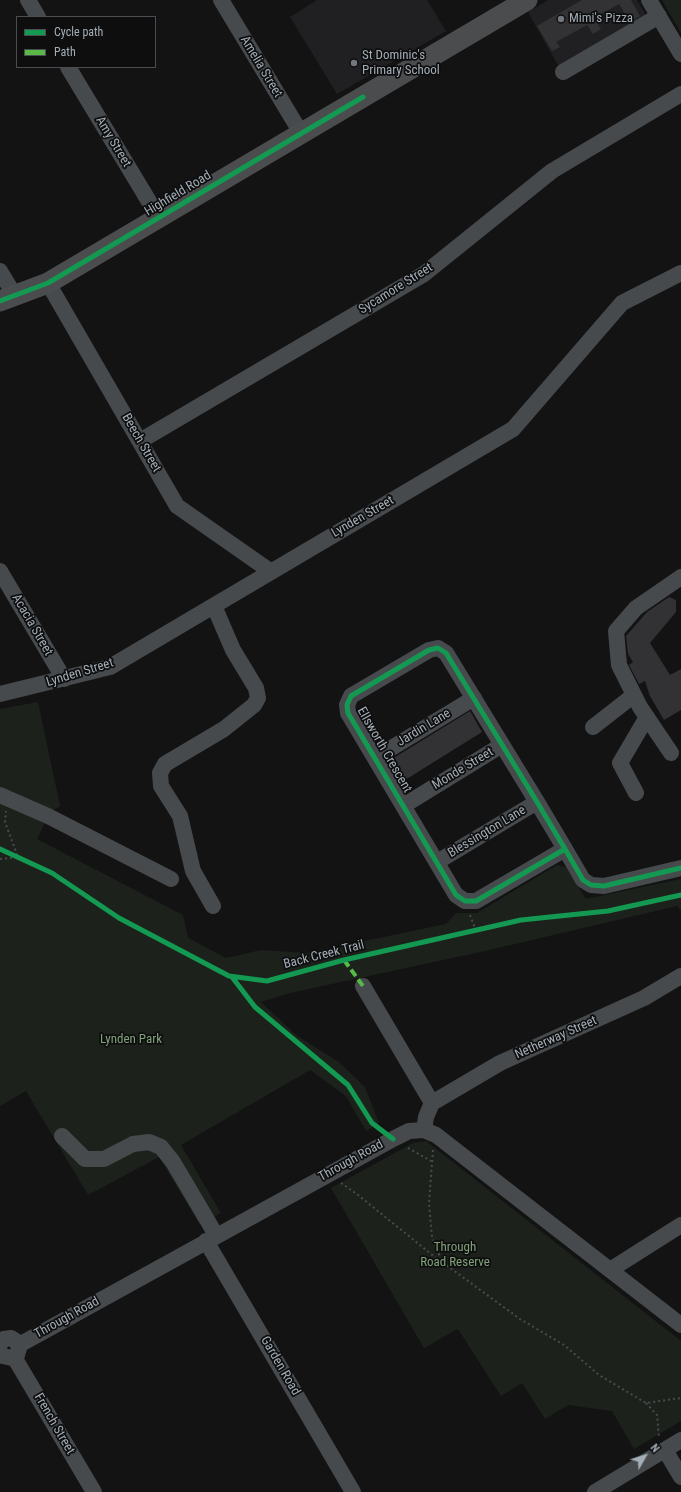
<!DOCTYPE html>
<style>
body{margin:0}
#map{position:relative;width:681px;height:1492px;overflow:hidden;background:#131314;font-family:"Roboto Condensed",sans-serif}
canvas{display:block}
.legend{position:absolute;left:16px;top:16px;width:140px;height:52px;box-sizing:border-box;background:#0e0e0f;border:1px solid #4a4e52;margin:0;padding:5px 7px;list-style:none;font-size:12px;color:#a3adb6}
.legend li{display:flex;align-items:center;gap:8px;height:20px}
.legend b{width:20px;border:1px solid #4a4e52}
.north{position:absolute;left:625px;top:1436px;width:40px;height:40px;-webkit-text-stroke:3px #0e0e0f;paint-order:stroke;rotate:51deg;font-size:11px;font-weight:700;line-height:16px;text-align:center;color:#a3adb6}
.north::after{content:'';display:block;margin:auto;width:14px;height:18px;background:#a3adb6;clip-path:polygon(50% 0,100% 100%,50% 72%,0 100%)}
</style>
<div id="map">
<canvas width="681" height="1492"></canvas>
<ul class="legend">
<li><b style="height:5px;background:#139951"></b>Cycle path</li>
<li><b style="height:5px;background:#58b947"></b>Path</li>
</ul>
<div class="north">N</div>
</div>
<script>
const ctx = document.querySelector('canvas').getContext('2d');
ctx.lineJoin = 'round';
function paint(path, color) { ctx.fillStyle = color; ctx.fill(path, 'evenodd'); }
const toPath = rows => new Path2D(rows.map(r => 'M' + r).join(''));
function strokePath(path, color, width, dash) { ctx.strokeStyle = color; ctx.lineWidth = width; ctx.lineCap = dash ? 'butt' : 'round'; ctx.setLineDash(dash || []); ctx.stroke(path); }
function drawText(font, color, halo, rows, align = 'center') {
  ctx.font = font + ' "Roboto Condensed",sans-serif'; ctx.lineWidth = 3.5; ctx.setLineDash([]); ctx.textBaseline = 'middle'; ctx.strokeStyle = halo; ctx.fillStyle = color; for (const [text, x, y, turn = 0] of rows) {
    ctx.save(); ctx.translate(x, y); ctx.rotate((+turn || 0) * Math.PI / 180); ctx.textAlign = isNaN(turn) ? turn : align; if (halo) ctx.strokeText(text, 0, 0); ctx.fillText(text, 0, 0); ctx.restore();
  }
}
const built = toPath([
 [317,0,427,0,446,31,337,94,290,17],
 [548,0,637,0,648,19,561,71,528,12]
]);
const green = toPath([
 [662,0,681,0,681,33],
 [38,702,60,806,50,812,37,839,183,915,188,938,226,958,261,950,307,953,446,924,456,913,477,913,557,865,566,867,586,899,681,879,681,911,677,906,485,951,290,993,261,1002,296,1035,340,1063,365,1087,379,1123,366,1131,346,1096,310,1070,181,1145,221,1213,200,1225,159,1157,88,1195,26,1091,0,1106,0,709],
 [426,1141,681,1341,681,1421,634,1449,612,1411,568,1405,545,1419,522,1383,501,1396,458,1329,424,1348,331,1188,413,1143]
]);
const building = toPath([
 [582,0,631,0,640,16,630,22,619,4,594,18,601,29,593,34,587,25,556,42,560,47,552,51,537,26],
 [669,597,676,600,676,612,650,643,670,675,681,669,681,710,664,720,650,696,645,681,639,684,629,665,633,662,628,654,626,636,647,612],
 [470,711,482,732,405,780,392,759]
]);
const path = toPath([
 [0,859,18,857,5,822,6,811],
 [470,915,476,931],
 [408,1148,431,1161],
 [433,1150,429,1203,432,1237,442,1262,520,1319,564,1345,599,1375,646,1403,681,1398],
 [341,1183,358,1195,441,1262],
 [646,1403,657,1415,659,1438]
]);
const minor = toPath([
 [28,0,38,17],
 [221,0,301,133],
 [649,0,681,54],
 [68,67,159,218],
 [563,72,659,16],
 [0,271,15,296],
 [48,283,177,506,270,571],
 [140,441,424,274,552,171,681,94],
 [0,571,64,679],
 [0,694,110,667,513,429,622,303,681,273],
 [593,727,634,695],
 [671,753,640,707,619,665,616,631,636,608,681,577],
 [375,758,474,698],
 [636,793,620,763,647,717],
 [0,795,48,816,171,879],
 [403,806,502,745],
 [565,849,476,901,465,901,456,895,348,713,347,705,351,696,429,650,438,648,446,653,537,802,565,849,583,880,591,885,604,886,681,868],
 [437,862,537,802],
 [213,906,193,871,180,816,161,786,160,773,165,764,224,729,254,705,258,698,256,688,233,650,214,606],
 [363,986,432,1103],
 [424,1130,426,1117,432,1103,500,1063,644,998,681,976],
 [62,1136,85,1159,104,1159,133,1144,149,1142,161,1147,173,1162,216,1235],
 [206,1241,353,1492],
 [610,1270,681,1225],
 [0,1344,4,1339,11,1338,17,1342,19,1348,17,1355,12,1358,3,1356,0,1352],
 [19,1345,393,1139,409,1131,424,1130,436,1135,681,1325],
 [14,1357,94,1492],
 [665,1450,681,1477],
 [595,1492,681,1440]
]);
const major = toPath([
 [0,301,48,283,527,0]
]);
const quiet = toPath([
 [344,960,363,986]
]);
const cycleway = toPath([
 [0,301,48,283,363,97],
 [0,849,52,873,119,918,229,976,267,981,344,960,521,920,608,911,681,895],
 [565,849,476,901,465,901,456,895,348,713,347,705,351,696,429,650,438,648,446,653,537,802,565,849,583,880,591,885,604,886,681,868],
 [232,977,255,1007,348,1085,372,1123,393,1139]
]);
const markers = [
 [561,19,4,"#71777d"],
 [354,63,4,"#71777d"]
];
const poiNames = [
 ["Mimi's Pizza",569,19],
 ["St Dominic's",362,56],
 ["Primary School",362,71]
];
const streetNames = [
 ["Amelia Street",261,67,59],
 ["Amy Street",113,142,59],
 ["Highfield Road",178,194,-31],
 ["Sycamore Street",396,289,-32],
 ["Beech Street",141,443,60],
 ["Lynden Street",363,517,-30],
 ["Acacia Street",32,625,60],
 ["Lynden Street",80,673,-17],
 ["Jardin Lane",424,728,-31],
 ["Ellsworth Crescent",384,750,60],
 ["Monde Street",463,769,-31],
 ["Blessington Lane",487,832,-31],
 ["Back Creek Trail",324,955,-14],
 ["Netherway Street",556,1038,-24],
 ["Through Road",351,1161,-29],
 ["Through Road",67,1318,-29],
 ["Garden Road",280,1366,60],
 ["French Street",54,1424,60]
];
const parkNames = [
 ["Lynden Park",131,1040],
 ["Through",455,1248],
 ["Road Reserve",455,1263]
];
paint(built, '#202022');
paint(green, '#1c221b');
paint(building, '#323235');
strokePath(path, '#494b4e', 2, [2, 3]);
strokePath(minor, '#474a4d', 16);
strokePath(major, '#4a4c4e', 21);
strokePath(quiet, '#58b947', 4, [8, 4]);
strokePath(cycleway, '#139951', 5);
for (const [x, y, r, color] of markers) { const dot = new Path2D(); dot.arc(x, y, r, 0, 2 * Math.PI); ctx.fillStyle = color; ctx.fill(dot); strokePath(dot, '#0e0e0f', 1.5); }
drawText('13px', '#a3adb6', '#0e0e0f', poiNames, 'left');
drawText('13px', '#a3adb6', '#0e0e0f', streetNames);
drawText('13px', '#80a279', '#0e0e0f', parkNames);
</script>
